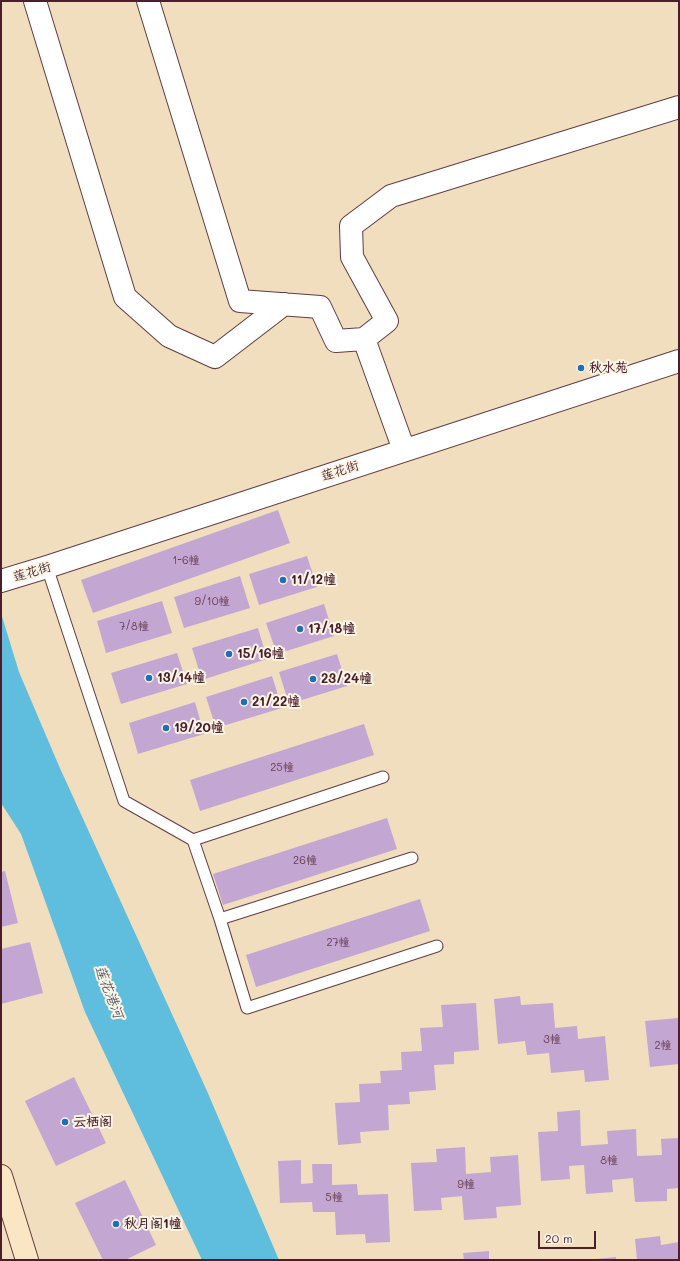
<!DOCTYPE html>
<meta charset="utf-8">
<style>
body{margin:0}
#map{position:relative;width:680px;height:1261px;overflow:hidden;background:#f1debe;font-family:Mali,sans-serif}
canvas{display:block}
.frame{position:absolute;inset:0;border:2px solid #4a1f2b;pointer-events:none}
.scale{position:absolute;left:538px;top:1231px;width:58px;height:18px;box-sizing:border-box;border:2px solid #4a1f2b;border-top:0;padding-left:5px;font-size:12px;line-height:14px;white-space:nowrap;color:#4a1f2b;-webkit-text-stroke:3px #fcf5e5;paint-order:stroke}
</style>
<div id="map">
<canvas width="680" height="1261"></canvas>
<div class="frame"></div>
<div class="scale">20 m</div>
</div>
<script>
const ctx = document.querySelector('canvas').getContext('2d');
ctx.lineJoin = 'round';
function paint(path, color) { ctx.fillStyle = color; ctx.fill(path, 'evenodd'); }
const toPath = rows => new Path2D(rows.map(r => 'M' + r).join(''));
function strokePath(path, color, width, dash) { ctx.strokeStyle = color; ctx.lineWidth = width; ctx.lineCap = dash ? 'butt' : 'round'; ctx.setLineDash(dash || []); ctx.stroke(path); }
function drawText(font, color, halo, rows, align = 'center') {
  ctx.font = font + ' Mali,"LXGW WenKai TC",sans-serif'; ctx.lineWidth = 4; ctx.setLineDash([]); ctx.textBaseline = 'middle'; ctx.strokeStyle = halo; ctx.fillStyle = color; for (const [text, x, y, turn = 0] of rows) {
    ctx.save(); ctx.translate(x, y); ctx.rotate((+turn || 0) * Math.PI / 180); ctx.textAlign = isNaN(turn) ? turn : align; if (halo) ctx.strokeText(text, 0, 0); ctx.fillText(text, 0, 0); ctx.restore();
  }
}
const water = toPath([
 [1,613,19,672,59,766,207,1091,279,1260,202,1260,85,1012,21,834,1,803]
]);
const building = toPath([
 [278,510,290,543,93,613,81,580],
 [307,556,317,587,259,605,249,574],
 [240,576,250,608,184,628,174,597],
 [162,601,172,633,106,653,97,621],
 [324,604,334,636,277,654,266,623],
 [258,628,267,659,202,680,192,648],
 [177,653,187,684,121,704,111,673],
 [337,654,347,686,289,704,279,672],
 [272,676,282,708,216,728,206,697],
 [195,702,204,734,138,754,129,723],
 [364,724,374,755,200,811,190,780],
 [387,818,397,849,223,905,213,874],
 [5,871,18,923,1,927,1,872],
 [420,899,430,931,256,987,246,955],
 [30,942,43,993,1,1004,1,949],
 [520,996,521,1005,553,1003,555,1028,577,1026,578,1039,605,1036,609,1080,585,1082,584,1070,551,1073,549,1053,527,1055,525,1041,498,1044,494,999],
 [476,1003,479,1050,454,1052,454,1064,434,1065,436,1090,409,1092,410,1104,388,1105,389,1130,360,1132,361,1143,338,1145,335,1103,360,1102,359,1084,381,1083,380,1071,402,1070,401,1052,422,1051,420,1028,443,1027,441,1005],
 [678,1018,679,1029,679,1064,650,1067,645,1021],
 [74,1077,106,1143,56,1166,25,1101],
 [580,1110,581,1146,608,1144,607,1131,636,1129,637,1156,662,1155,661,1139,679,1138,679,1188,667,1189,667,1201,635,1202,633,1178,612,1180,613,1192,586,1194,584,1165,569,1166,570,1179,541,1181,538,1132,558,1131,557,1112],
 [465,1147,466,1174,491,1172,490,1157,518,1155,521,1205,496,1207,497,1218,464,1220,462,1196,441,1198,442,1210,414,1211,411,1163,437,1162,436,1149],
 [301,1160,301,1184,313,1183,312,1164,332,1164,332,1185,357,1184,358,1195,388,1194,390,1242,366,1243,365,1234,336,1235,335,1212,313,1212,312,1202,280,1203,278,1161],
 [125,1180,156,1245,125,1260,103,1260,75,1203],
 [660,1236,661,1245,679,1242,679,1260,637,1260,635,1239],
 [489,1251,489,1260,464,1260,463,1253],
 [616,1257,616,1260,595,1260,595,1259]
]);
const service = toPath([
 [47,567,124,801,193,840,220,919,247,1008,437,946],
 [193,840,383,777],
 [220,919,412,858]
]);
const minor = toPath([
 [35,1,125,297,169,336,215,357,284,304],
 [148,1,240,301,320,307,336,341,364,339,387,321,352,257,351,226,391,196,679,107],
 [364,339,404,450],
 [1,581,47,567,679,361]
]);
const secondary = toPath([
 [1,1176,27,1260]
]);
const markers = [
 [581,368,4,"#1f6fb2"],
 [283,580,4,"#1f6fb2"],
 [300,629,4,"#1f6fb2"],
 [229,654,4,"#1f6fb2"],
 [149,678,4,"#1f6fb2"],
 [313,679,4,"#1f6fb2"],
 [244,702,4,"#1f6fb2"],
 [166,728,4,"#1f6fb2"],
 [65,1122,4,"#1f6fb2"],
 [116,1224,4,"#1f6fb2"]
];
const numberNames = [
 ["1-6幢",186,561],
 ["9/10幢",212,602],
 ["7/8幢",134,627],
 ["25幢",282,768],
 ["26幢",305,861],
 ["27幢",338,943],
 ["3幢",552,1040],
 ["2幢",663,1046],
 ["8幢",609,1161],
 ["9幢",466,1185],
 ["5幢",334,1198]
];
const poiNames = [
 ["秋水苑",589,368],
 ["11/12幢",291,580],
 ["17/18幢",308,629],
 ["15/16幢",237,654],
 ["13/14幢",157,678],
 ["23/24幢",321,679],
 ["21/22幢",252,702],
 ["19/20幢",174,728],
 ["云栖阁",73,1122],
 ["秋月阁1幢",124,1224]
];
const streetNames = [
 ["莲花街",340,471,-18],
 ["莲花街",32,572,-17]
];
const waterNames = [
 ["莲花港河",109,992,69]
];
paint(water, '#5fbedd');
paint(building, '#c4a6d3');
strokePath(service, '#633c41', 13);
strokePath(minor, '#633c41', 24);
strokePath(secondary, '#633c41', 24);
strokePath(service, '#fff', 11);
strokePath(minor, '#fff', 22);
strokePath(secondary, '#fbe6c4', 22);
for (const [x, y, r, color] of markers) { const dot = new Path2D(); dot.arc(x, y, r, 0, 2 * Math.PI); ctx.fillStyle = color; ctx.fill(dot); strokePath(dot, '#fcf5e5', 1.5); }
drawText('11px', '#684155', null, numberNames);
drawText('bold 13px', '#4a1f2b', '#fcf5e5', poiNames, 'left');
drawText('13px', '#4a1f2b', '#fcf5e5', streetNames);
drawText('italic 14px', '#515769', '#fcf5e5', waterNames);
</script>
